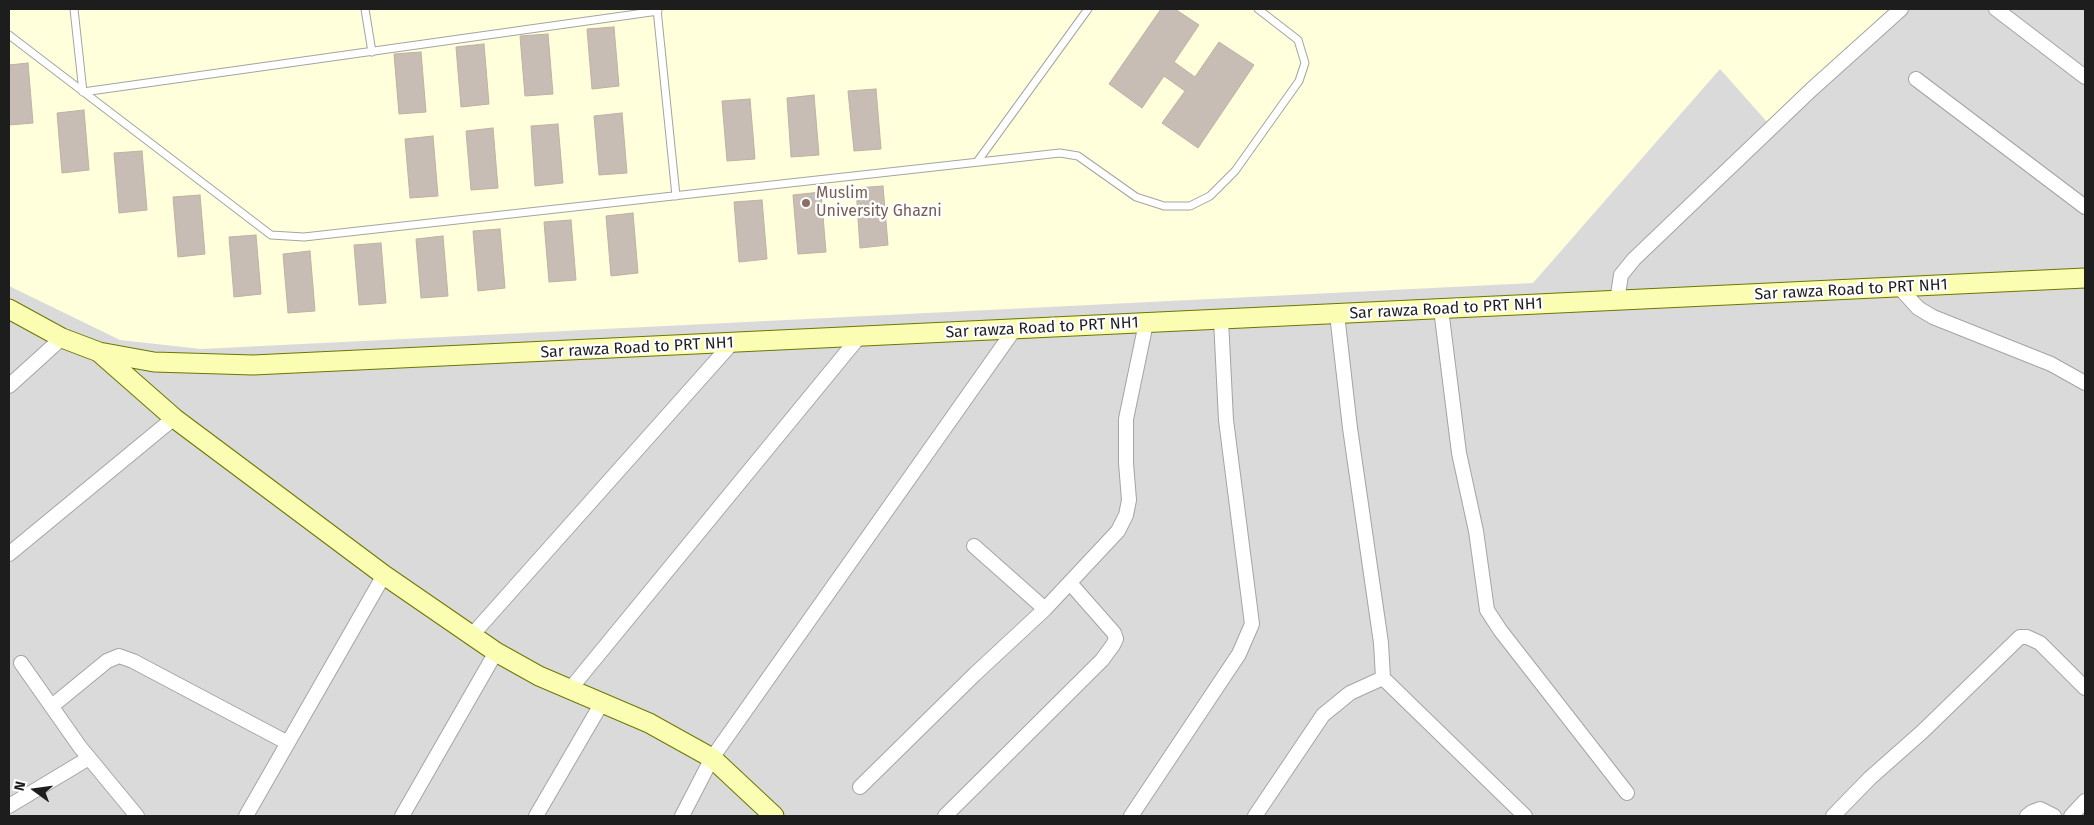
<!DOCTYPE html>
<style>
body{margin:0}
#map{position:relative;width:2094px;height:825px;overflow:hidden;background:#efebe2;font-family:"Fira Sans",sans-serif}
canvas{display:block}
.frame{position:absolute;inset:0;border:10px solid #1d1d1d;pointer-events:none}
.north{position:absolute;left:10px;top:765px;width:50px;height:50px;-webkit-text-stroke:4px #fff;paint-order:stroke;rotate:284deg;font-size:14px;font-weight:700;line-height:20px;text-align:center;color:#1d1d1d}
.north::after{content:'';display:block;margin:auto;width:18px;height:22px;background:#1d1d1d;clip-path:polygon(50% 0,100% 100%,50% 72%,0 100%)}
</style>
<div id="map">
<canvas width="2094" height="825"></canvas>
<div class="frame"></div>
<div class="north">N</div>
</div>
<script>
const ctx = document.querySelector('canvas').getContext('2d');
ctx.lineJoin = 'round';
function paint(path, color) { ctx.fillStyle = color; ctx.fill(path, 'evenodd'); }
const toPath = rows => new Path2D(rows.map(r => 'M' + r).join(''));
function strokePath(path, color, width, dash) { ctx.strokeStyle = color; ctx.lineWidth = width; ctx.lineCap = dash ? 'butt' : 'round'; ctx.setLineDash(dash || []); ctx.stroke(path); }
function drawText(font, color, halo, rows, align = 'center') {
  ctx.font = font + ' "Fira Sans",sans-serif'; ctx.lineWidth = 4.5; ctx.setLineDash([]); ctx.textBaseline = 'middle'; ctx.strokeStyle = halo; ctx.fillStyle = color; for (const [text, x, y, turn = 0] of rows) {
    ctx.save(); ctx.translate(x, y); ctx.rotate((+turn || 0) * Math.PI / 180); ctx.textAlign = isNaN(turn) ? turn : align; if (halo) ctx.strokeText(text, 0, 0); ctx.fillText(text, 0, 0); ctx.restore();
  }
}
const residential = toPath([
 [9,9,2085,9,2085,816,9,816]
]);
const education = toPath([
 [9,9,1892,9,1768,123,1720,69,1533,283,201,349,120,340,9,286]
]);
const building = toPath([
 [1161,9,1175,9,1199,25,1174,62,1195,77,1219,42,1254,65,1198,148,1162,123,1185,91,1164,76,1142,108,1109,84,1161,9],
 [614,27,619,86,592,89,587,29,614,27],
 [548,34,553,94,525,96,520,36,548,34],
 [484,44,489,104,461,107,456,47,484,44],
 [421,52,426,112,399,114,394,54,421,52],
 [28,63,33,123,9,125,9,65,28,63],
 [876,89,881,149,854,151,848,91,876,89],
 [814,95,819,155,791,157,787,98,814,95],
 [750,99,755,159,727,161,722,101,750,99],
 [84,110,89,170,62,173,57,113,84,110],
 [622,113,627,173,599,175,594,116,622,113],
 [558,124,563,183,535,186,531,126,558,124],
 [493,128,498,188,471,190,466,131,493,128],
 [433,136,438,196,410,198,405,139,433,136],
 [142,151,147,210,119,213,114,153,142,151],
 [883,186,888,245,860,248,856,188,883,186],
 [821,192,826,252,798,254,793,195,821,192],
 [200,195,205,254,178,257,173,197,200,195],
 [762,200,767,259,739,262,734,202,762,200],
 [633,213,638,273,611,276,606,216,633,213],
 [571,220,576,280,549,282,544,222,571,220],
 [500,229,505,288,478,291,473,231,500,229],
 [256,235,261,294,234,297,229,237,256,235],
 [443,236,448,296,421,298,416,239,443,236],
 [381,243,386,303,359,305,354,245,381,243],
 [310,251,315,311,288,313,283,254,310,251]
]);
const lane = toPath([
 [74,9,83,92,658,11],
 [365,9,372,52],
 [657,9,676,196],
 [9,35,271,235,304,237,1060,153,1078,156,1136,197,1164,206,1190,206,1210,196,1235,171,1299,81,1305,63,1298,40,1258,9],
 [977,162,1088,9]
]);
const street = toPath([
 [1996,9,2085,77],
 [1916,79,2085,207],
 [1899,287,1918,308,1933,317,2051,364,2085,383],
 [1617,301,1621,275,1634,259,1812,89,1901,9],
 [1441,309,1459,453,1476,531,1487,610,1500,630,1627,793],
 [9,386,62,338],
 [974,546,1045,609],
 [9,554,174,418],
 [472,635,732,343],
 [21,663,80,747,137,816],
 [1383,678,1525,816],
 [571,688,859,337],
 [52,706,107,661,119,656,133,661,288,743],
 [860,787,975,674,1045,609,1118,531,1126,515,1129,500,1126,463,1126,419,1146,323],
 [9,806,89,758],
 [246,816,384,575],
 [402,816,496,652],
 [536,816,603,701],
 [682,816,712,758,1014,330],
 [945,816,1102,660,1113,645,1116,639,1114,633,1070,583],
 [1131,816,1239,654,1252,624,1226,420,1221,320],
 [1255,816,1323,715,1350,693,1383,678,1381,643,1350,428,1337,314],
 [1833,816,1870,778,1922,732,2020,637,2027,637,2040,643,2085,688],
 [2027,816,2032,812,2040,809,2054,816],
 [2071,816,2085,801]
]);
const secondary = toPath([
 [9,309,62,338,99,352,154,362,253,365,2085,278],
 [100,353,174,418,384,575,496,652,539,676,649,723,712,758,774,816]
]);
const markers = [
 [806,203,5,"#8d6e63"]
];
const educationNames = [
 ["Muslim",816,194],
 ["University Ghazni",816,212]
];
const streetNames = [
 ["Sar rawza Road to PRT NH1",1851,290,-3],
 ["Sar rawza Road to PRT NH1",1446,309,-3],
 ["Sar rawza Road to PRT NH1",1042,328,-3],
 ["Sar rawza Road to PRT NH1",637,348,-3]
];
paint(residential, '#dbdada');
paint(education, '#ffffdb');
paint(building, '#c7bdb5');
strokePath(building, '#c2b0a4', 1);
strokePath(lane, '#a4a4a4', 9);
strokePath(street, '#a4a4a4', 16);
strokePath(secondary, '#6c7800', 21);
strokePath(lane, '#fff', 7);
strokePath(street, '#fff', 14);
strokePath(secondary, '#fafdb2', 19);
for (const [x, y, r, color] of markers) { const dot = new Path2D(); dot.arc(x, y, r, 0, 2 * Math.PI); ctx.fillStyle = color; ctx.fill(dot); strokePath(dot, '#fff', 2); }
drawText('16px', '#785e54', '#fff', educationNames, 'left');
drawText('16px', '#1d1d1d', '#fff', streetNames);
</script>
